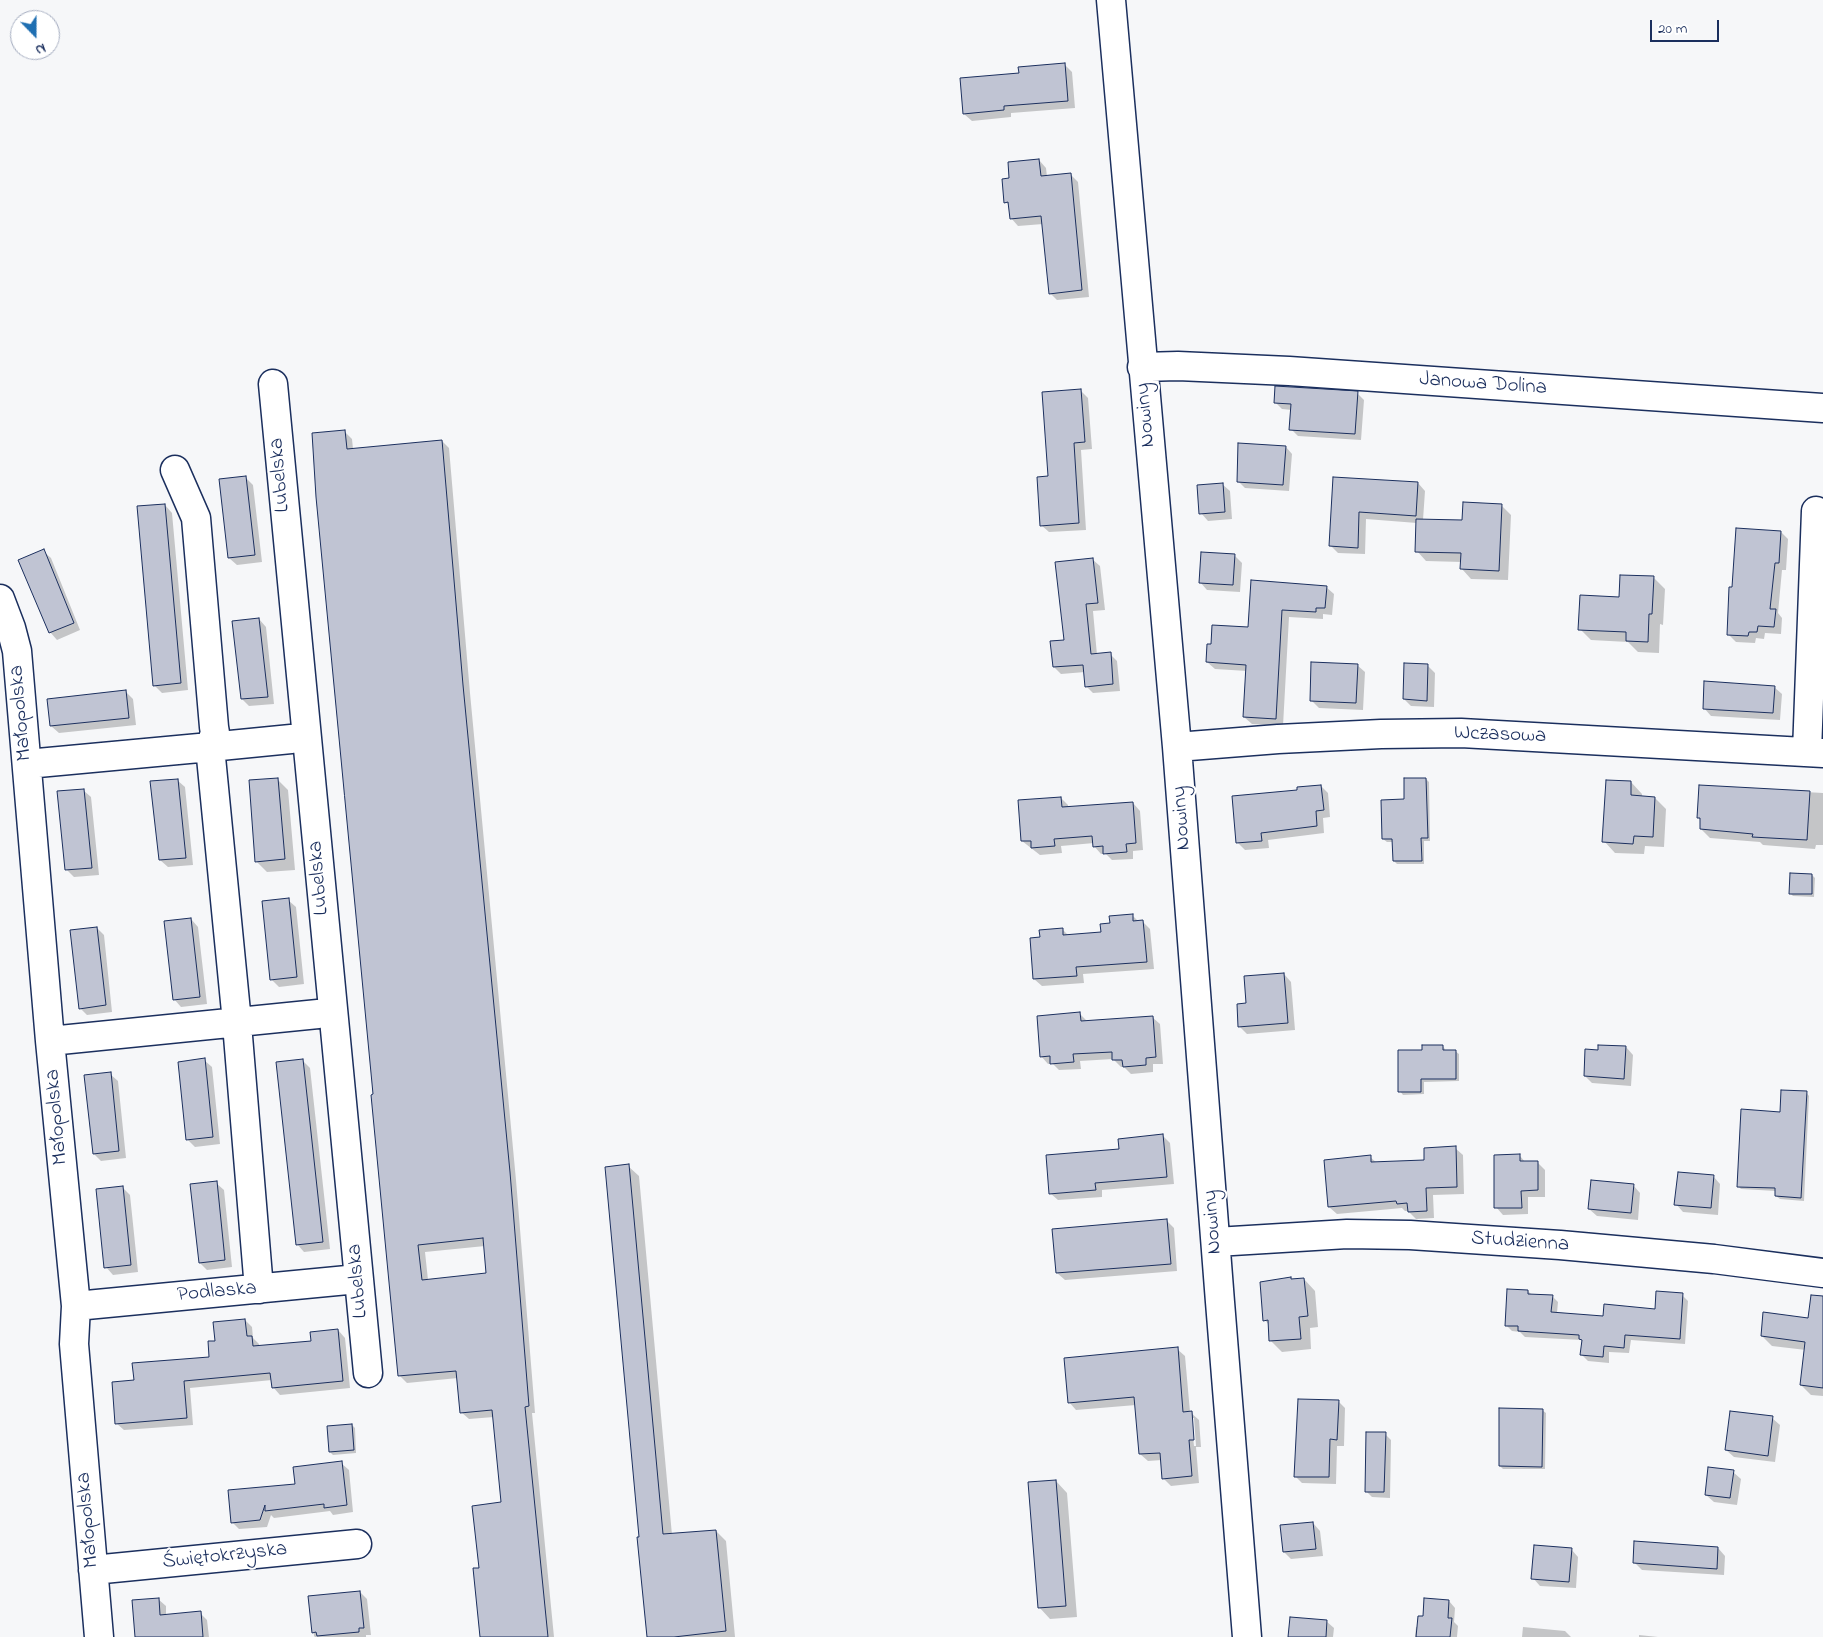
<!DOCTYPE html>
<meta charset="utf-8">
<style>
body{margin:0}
#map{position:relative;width:1823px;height:1637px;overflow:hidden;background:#f6f7f9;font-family:"Indie Flower",sans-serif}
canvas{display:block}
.north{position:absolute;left:10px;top:10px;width:50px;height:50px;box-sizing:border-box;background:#fff;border:1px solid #a4acbf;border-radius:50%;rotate:158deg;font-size:14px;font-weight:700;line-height:20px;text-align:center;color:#1b2f5e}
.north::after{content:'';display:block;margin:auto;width:18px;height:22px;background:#1f6fb2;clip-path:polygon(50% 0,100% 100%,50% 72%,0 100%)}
.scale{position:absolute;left:1650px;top:20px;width:69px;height:22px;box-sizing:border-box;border:2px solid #1b2f5e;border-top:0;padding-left:6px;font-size:15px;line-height:18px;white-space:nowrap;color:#1b2f5e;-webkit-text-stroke:4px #fff;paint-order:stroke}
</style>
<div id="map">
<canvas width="1823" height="1637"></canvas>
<div class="north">N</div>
<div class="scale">20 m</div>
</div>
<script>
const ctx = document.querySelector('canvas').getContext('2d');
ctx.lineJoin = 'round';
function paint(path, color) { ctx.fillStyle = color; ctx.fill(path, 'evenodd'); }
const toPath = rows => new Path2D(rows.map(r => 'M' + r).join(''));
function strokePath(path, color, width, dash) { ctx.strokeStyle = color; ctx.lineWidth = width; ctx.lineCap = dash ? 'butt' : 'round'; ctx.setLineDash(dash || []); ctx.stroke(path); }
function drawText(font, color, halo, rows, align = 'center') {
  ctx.font = font + ' "Indie Flower",sans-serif'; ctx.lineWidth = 4; ctx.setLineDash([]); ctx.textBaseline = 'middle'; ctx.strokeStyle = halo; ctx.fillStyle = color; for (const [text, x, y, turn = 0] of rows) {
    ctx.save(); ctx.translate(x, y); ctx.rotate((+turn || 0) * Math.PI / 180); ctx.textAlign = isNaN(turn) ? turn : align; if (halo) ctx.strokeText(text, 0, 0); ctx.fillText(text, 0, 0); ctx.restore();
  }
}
const shadow = toPath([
 [1065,65,1072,72,1075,108,1011,113,1011,117,972,121,964,114,1020,74],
 [1039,160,1046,168,1047,177,1070,174,1078,182,1089,297,1057,300,1050,293,1043,224,1018,226,1011,218,1010,206,1006,202,1011,179],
 [1080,390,1088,398,1092,449,1081,450,1086,530,1049,532,1041,525,1049,477],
 [1357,393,1364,400,1361,440,1298,436,1291,429,1292,410,1282,409,1275,402],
 [345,432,352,439,353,449,442,441,449,448,470,693,516,1180,535,1413,532,1413,554,1637,481,1637,503,1503,494,1417,469,1419,461,1412,458,1378,407,1383,400,1376,374,1096],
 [485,1246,488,1274,428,1280,425,1252],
 [1286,447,1292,454,1289,491,1245,488,1239,482],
 [246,478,253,485,262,562,237,565,229,558],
 [1334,478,1418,483,1425,491,1423,520,1464,521,1501,505,1511,515,1508,580,1471,579,1462,569,1462,562,1426,561,1417,551,1417,523,1366,519,1365,554,1338,553,1330,545],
 [1222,484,1230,491,1232,519,1208,521,1201,513],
 [165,505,172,513,188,690,162,693,154,685],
 [1781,532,1788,539,1786,570,1782,570,1778,613,1782,618,1781,634,1765,633,1764,639,1756,638,1755,643,1736,642,1728,634],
 [43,551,51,558,80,630,57,640,50,632],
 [1234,555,1242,563,1240,592,1207,590,1200,582],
 [1092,559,1100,566,1105,610,1093,611,1097,655,1110,654,1117,661,1120,691,1093,693,1086,686,1085,672,1061,674,1054,667,1065,641],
 [1653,577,1665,589,1663,625,1660,624,1659,653,1638,652,1628,642,1591,640,1580,629,1620,598],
 [1252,581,1326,587,1334,594,1332,615,1323,614,1323,619,1289,617,1283,726,1252,724,1244,717,1247,671,1215,669,1207,662,1249,628],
 [259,619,266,627,274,704,249,706,242,699],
 [1357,665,1365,672,1363,710,1319,708,1311,700],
 [1428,666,1435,673,1434,707,1411,706,1404,699],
 [1774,687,1782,694,1780,720,1711,716,1704,708],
 [126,692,133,699,136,725,59,733,51,726],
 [277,779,288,790,295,870,267,872,256,861],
 [1426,779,1429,782,1430,841,1424,841,1424,864,1397,864,1394,861,1394,842,1387,842,1383,839,1406,801],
 [177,780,185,787,193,865,168,867,160,860],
 [1631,782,1642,794,1642,797,1655,798,1666,809,1664,847,1645,846,1644,854,1615,853,1604,841],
 [1321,786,1328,793,1330,817,1323,818,1324,833,1268,840,1269,848,1245,850,1237,842,1298,791],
 [1701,786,1823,793,1823,845,1816,845,1815,849,1763,845,1760,842,1710,838,1701,829,1701,821,1698,817],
 [83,790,91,797,99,875,74,877,67,870],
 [1061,798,1068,805,1068,808,1133,803,1140,811,1143,850,1133,851,1133,859,1112,860,1105,853,1101,854,1094,846,1094,843,1061,846,1062,853,1040,855,1022,841],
 [1812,875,1815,878,1814,897,1793,896,1790,893],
 [288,900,296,907,304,984,279,987,271,979],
 [1132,915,1139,922,1143,922,1150,929,1154,969,1083,974,1084,983,1042,986,1034,979,1062,929,1069,936,1102,933,1111,924],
 [191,919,198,927,207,1004,181,1007,174,999],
 [97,928,104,935,112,1012,87,1015,80,1008],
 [1284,974,1291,982,1295,1030,1247,1034,1240,1027,1238,1005,1247,1005],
 [1080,1014,1087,1021,1152,1017,1160,1024,1163,1064,1153,1064,1153,1072,1131,1074,1124,1067,1121,1067,1113,1059,1080,1061,1081,1069,1059,1070,1052,1063,1048,1064,1041,1056],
 [1443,1046,1446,1051,1455,1051,1459,1054,1459,1081,1424,1082,1424,1094,1403,1095,1400,1091,1423,1051],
 [1626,1047,1633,1055,1631,1086,1592,1083,1585,1076,1599,1051],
 [204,1060,212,1067,220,1144,195,1147,188,1140,179,1063],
 [302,1060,310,1068,330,1249,304,1252,297,1244],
 [110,1074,118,1081,126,1158,101,1161,94,1154],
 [1806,1092,1809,1096,1804,1201,1780,1199,1776,1196,1776,1191,1741,1189,1738,1186,1781,1113],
 [1162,1135,1170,1143,1174,1184,1102,1190,1102,1197,1058,1200,1050,1193,1120,1150],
 [1455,1148,1463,1155,1464,1194,1433,1195,1434,1218,1416,1219,1408,1211,1405,1211,1402,1208,1337,1214,1329,1207,1370,1157,1377,1163,1426,1161],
 [1520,1156,1526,1163,1537,1162,1545,1170,1545,1197,1528,1197,1528,1214,1503,1215,1496,1207],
 [628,1166,639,1176,672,1535,716,1531,726,1541,735,1637,647,1637,641,1538],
 [1713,1176,1720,1184,1718,1215,1683,1212,1676,1204],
 [216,1183,224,1190,232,1267,207,1270,200,1263],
 [1633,1185,1640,1193,1638,1220,1597,1216,1589,1209],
 [122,1187,130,1195,138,1272,113,1275,106,1267],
 [1167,1221,1174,1228,1177,1271,1065,1280,1057,1273],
 [1304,1279,1315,1291,1318,1327,1310,1328,1311,1349,1282,1352,1271,1341,1269,1325,1265,1320],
 [1528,1291,1532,1295,1552,1296,1558,1302,1557,1313,1604,1318,1657,1310,1682,1295,1688,1301,1685,1344,1631,1340,1629,1353,1609,1352,1609,1363,1588,1361,1582,1355,1583,1342,1582,1340,1525,1337,1520,1332,1512,1331,1506,1325],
 [1823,1318,1823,1396,1811,1395,1801,1385,1806,1350,1772,1346,1762,1336,1810,1320],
 [245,1320,252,1327,253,1338,259,1344,259,1347,312,1342,338,1330,345,1338,350,1388,280,1395,273,1387,272,1380,190,1388,193,1425,124,1430,116,1423,135,1381,210,1358,216,1342],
 [1177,1349,1185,1356,1190,1412,1199,1420,1201,1447,1196,1447,1199,1483,1171,1486,1163,1478,1162,1460,1148,1461,1140,1454,1136,1405,1076,1410,1069,1402],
 [1191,1418,1194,1418,1196,1446,1194,1446],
 [1338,1401,1345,1408,1344,1446,1337,1446,1336,1484,1302,1483,1295,1476],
 [1542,1410,1546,1413,1545,1469,1503,1469,1500,1466],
 [1772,1418,1780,1425,1775,1462,1734,1457,1726,1450],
 [352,1425,355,1428,356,1453,333,1455,330,1452],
 [1385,1434,1391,1440,1390,1498,1372,1497,1366,1491],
 [341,1463,349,1470,353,1512,333,1515,330,1511,274,1518,271,1515,267,1527,239,1529,232,1522,297,1485],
 [1733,1472,1741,1479,1737,1505,1714,1502,1706,1495],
 [1056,1481,1067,1493,1077,1617,1050,1619,1039,1607],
 [1313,1523,1320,1531,1323,1556,1291,1559,1284,1552],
 [1718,1548,1725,1556,1724,1575,1642,1570,1634,1562],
 [1571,1549,1578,1557,1576,1588,1540,1586,1533,1578],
 [360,1592,367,1599,371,1635,366,1635,366,1637,315,1637,314,1636,310,1597],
 [158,1599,166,1606,166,1615,200,1613,207,1620,209,1637,136,1637],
 [1449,1601,1455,1608,1454,1622,1458,1626,1457,1637,1415,1637,1416,1627,1418,1627,1424,1617],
 [1326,1621,1334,1628,1333,1637,1289,1637],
 [1523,1627,1565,1631,1571,1637,1522,1637],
 [1639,1635,1658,1637,1639,1637]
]);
const building = toPath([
 [1065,63,1068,101,1004,106,1004,110,963,114,960,78,1019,73,1018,67,1065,63],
 [1039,159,1041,176,1071,173,1082,290,1049,294,1041,216,1010,219,1008,202,1004,203,1002,179,1009,178,1008,162,1039,159],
 [1275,386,1358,391,1355,434,1289,430,1291,404,1274,403,1275,386],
 [1081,389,1085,442,1074,443,1079,523,1040,526,1037,477,1048,476,1042,392,1081,389],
 [345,430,347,449,442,440,463,685,510,1172,529,1406,525,1407,548,1637,480,1637,473,1568,479,1568,472,1506,501,1502,492,1410,460,1413,456,1371,398,1376,371,1095,373,1094,316,497,312,433,345,430],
 [483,1238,486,1273,422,1280,418,1245,483,1238],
 [1238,443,1286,446,1283,485,1237,482,1238,443],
 [246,476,255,555,228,558,219,479,246,476],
 [1333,477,1418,482,1416,516,1359,512,1358,548,1329,546,1333,477],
 [1223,483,1225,512,1199,514,1197,485,1223,483],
 [1463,502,1502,504,1499,571,1460,569,1461,553,1415,552,1416,519,1462,520,1463,502],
 [165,504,181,683,153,686,137,506,165,504],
 [1736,528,1781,531,1779,563,1775,563,1770,609,1776,609,1774,627,1758,626,1757,632,1749,632,1748,636,1727,635,1729,587,1732,587,1736,528],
 [44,549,74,623,49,633,18,560,44,549],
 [1201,552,1235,554,1233,585,1199,583,1201,552],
 [1093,558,1098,603,1086,604,1091,654,1111,652,1113,684,1085,687,1083,665,1053,667,1050,641,1064,640,1055,562,1093,558],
 [1620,575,1654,576,1652,614,1649,614,1648,642,1626,641,1626,632,1578,630,1580,595,1619,597,1620,575],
 [1251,580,1327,586,1325,608,1316,608,1316,612,1282,610,1276,719,1243,717,1246,665,1206,662,1207,644,1211,644,1212,625,1248,627,1251,580],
 [259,618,268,697,241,699,232,621,259,618],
 [1311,662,1358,664,1356,703,1310,701,1311,662],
 [1404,663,1428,664,1427,701,1403,699,1404,663],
 [1704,681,1775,686,1773,713,1703,709,1704,681],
 [126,690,129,718,50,726,47,699,126,690],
 [278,778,285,859,255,862,249,780,278,778],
 [1404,778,1426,778,1428,838,1421,838,1422,861,1393,861,1392,839,1382,839,1381,800,1404,799,1404,778],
 [178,779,186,858,159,860,150,781,178,779],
 [1606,780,1631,781,1631,795,1655,797,1653,837,1634,836,1633,844,1602,842,1606,780],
 [1321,785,1324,810,1316,811,1317,826,1261,833,1262,841,1236,843,1232,796,1297,790,1297,787,1321,785],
 [1699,785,1810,791,1807,840,1752,837,1753,834,1700,829,1700,818,1697,818,1699,785],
 [84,789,92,868,65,870,57,791,84,789],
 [1061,797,1062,807,1133,802,1136,843,1126,844,1127,852,1103,854,1103,846,1093,847,1092,836,1054,839,1055,846,1031,848,1031,841,1021,841,1018,800,1061,797],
 [1790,873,1812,874,1812,894,1789,894,1790,873],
 [289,898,297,977,270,980,262,901,289,898],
 [1133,914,1133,921,1143,920,1147,962,1076,967,1077,976,1033,979,1030,938,1040,937,1039,930,1063,928,1063,935,1101,932,1100,924,1110,923,1109,916,1133,914],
 [191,918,200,997,173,1000,164,921,191,918],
 [97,927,106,1005,79,1009,70,930,97,927],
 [1284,973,1288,1023,1238,1027,1237,1004,1246,1003,1244,976,1284,973],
 [1080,1012,1081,1021,1153,1016,1156,1057,1146,1058,1146,1065,1123,1067,1122,1060,1112,1060,1112,1052,1073,1054,1074,1062,1050,1064,1050,1056,1040,1057,1037,1016,1080,1012],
 [1422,1045,1443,1045,1443,1050,1456,1050,1456,1079,1421,1079,1421,1092,1398,1092,1398,1050,1422,1050,1422,1045],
 [1598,1045,1626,1046,1624,1079,1584,1076,1585,1049,1598,1050,1598,1045],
 [205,1058,213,1137,186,1140,178,1062,205,1058],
 [303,1059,323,1242,296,1245,276,1062,303,1059],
 [111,1072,119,1151,93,1154,84,1075,111,1072],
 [1781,1090,1807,1091,1801,1198,1775,1196,1775,1188,1737,1187,1741,1109,1780,1112,1781,1090],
 [1163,1134,1167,1177,1095,1183,1096,1190,1049,1194,1046,1155,1119,1149,1118,1139,1163,1134],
 [1456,1146,1457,1187,1426,1188,1427,1211,1408,1212,1407,1203,1397,1204,1396,1201,1328,1207,1324,1160,1371,1155,1371,1162,1424,1160,1424,1148,1456,1146],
 [1520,1154,1520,1161,1538,1161,1538,1190,1521,1191,1522,1208,1494,1208,1494,1155,1520,1154],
 [629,1164,663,1534,716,1530,726,1631,674,1637,647,1637,637,1537,639,1537,605,1167,629,1164],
 [1678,1172,1714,1175,1711,1208,1674,1205,1678,1172],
 [1591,1180,1634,1184,1631,1213,1588,1209,1591,1180],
 [217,1181,225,1260,199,1263,190,1184,217,1181],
 [123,1186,131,1265,104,1268,96,1189,123,1186],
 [1167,1219,1171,1264,1056,1273,1052,1229,1167,1219],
 [1291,1277,1291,1279,1304,1278,1308,1316,1299,1317,1301,1339,1269,1341,1268,1320,1263,1321,1260,1282,1291,1277],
 [1507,1289,1528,1290,1528,1294,1553,1295,1551,1312,1603,1316,1604,1304,1655,1309,1656,1291,1683,1293,1680,1339,1625,1335,1624,1348,1604,1346,1603,1357,1580,1355,1582,1340,1579,1339,1579,1335,1518,1331,1518,1326,1505,1326,1507,1289],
 [1811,1295,1823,1296,1823,1388,1800,1385,1805,1342,1761,1336,1763,1312,1808,1318,1811,1295],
 [245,1319,247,1336,252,1336,253,1346,311,1341,310,1332,338,1329,343,1381,272,1388,270,1373,184,1381,187,1418,115,1424,112,1382,134,1380,132,1363,209,1357,208,1341,215,1341,213,1322,245,1319],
 [1178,1347,1183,1412,1192,1411,1194,1440,1189,1440,1192,1476,1162,1479,1160,1453,1139,1454,1134,1397,1068,1403,1064,1358,1178,1347],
 [1298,1399,1339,1400,1337,1440,1330,1439,1329,1477,1294,1477,1298,1399],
 [1499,1408,1543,1409,1542,1467,1499,1466,1499,1408],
 [1730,1411,1773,1416,1768,1456,1725,1450,1730,1411],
 [352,1424,354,1450,329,1452,327,1426,352,1424],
 [1366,1432,1386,1432,1384,1492,1365,1492,1366,1432],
 [342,1461,347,1505,324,1508,324,1504,265,1511,265,1505,260,1520,231,1523,228,1490,295,1484,293,1467,342,1461],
 [1708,1467,1734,1470,1730,1498,1705,1495,1708,1467],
 [1056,1480,1066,1606,1038,1608,1028,1482,1056,1480],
 [1313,1522,1316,1549,1283,1552,1280,1525,1313,1522],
 [1634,1541,1718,1547,1717,1569,1633,1563,1634,1541],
 [1534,1545,1572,1548,1569,1582,1531,1579,1534,1545],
 [360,1591,364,1628,359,1628,359,1632,317,1636,316,1632,312,1633,308,1596,360,1591],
 [159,1598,160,1615,201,1611,203,1637,135,1637,132,1600,159,1598],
 [1424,1598,1449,1600,1448,1618,1452,1618,1450,1637,1416,1637,1418,1616,1423,1616,1424,1598],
 [1290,1617,1327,1620,1326,1637,1288,1637,1290,1617]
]);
const minor = toPath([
 [1111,0,1177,747,1220,1302,1247,1637],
 [1142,367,1178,366,1289,371,1823,408],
 [273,384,368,1373],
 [175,470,196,518,214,727,215,733,210,747,291,739],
 [0,599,11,628,17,651,50,1041,76,1306,74,1344,99,1637],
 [1177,747,1278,739,1381,734,1461,733,1823,753],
 [1807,752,1816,511],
 [27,764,210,747,236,1012,259,1289],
 [50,1041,318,1014],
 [1216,1242,1347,1234,1410,1235,1560,1245,1714,1259,1823,1273],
 [76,1306,358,1279],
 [93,1570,357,1544]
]);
const streetNames = [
 ["Janowa Dolina",1483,385,4],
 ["Nowiny",1147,415,-95],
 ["Lubelska",281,475,-95],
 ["Małopolska",22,713,-95],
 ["Wczasowa",1500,736,2],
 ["Nowiny",1183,818,-94],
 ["Lubelska",320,878,-95],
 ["Małopolska",58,1117,-95],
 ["Nowiny",1214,1222,-94],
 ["Studzienna",1520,1243,4],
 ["Lubelska",359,1281,-95],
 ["Podlaska",217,1293,-5],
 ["Małopolska",89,1520,-95],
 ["Świętokrzyska",225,1557,-6]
];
paint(shadow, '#0003');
paint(building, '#c0c4d3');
strokePath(building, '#1b2f5e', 1);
strokePath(minor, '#1b2f5e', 31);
strokePath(minor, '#fff', 28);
drawText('21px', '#1b2f5e', '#fff', streetNames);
</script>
